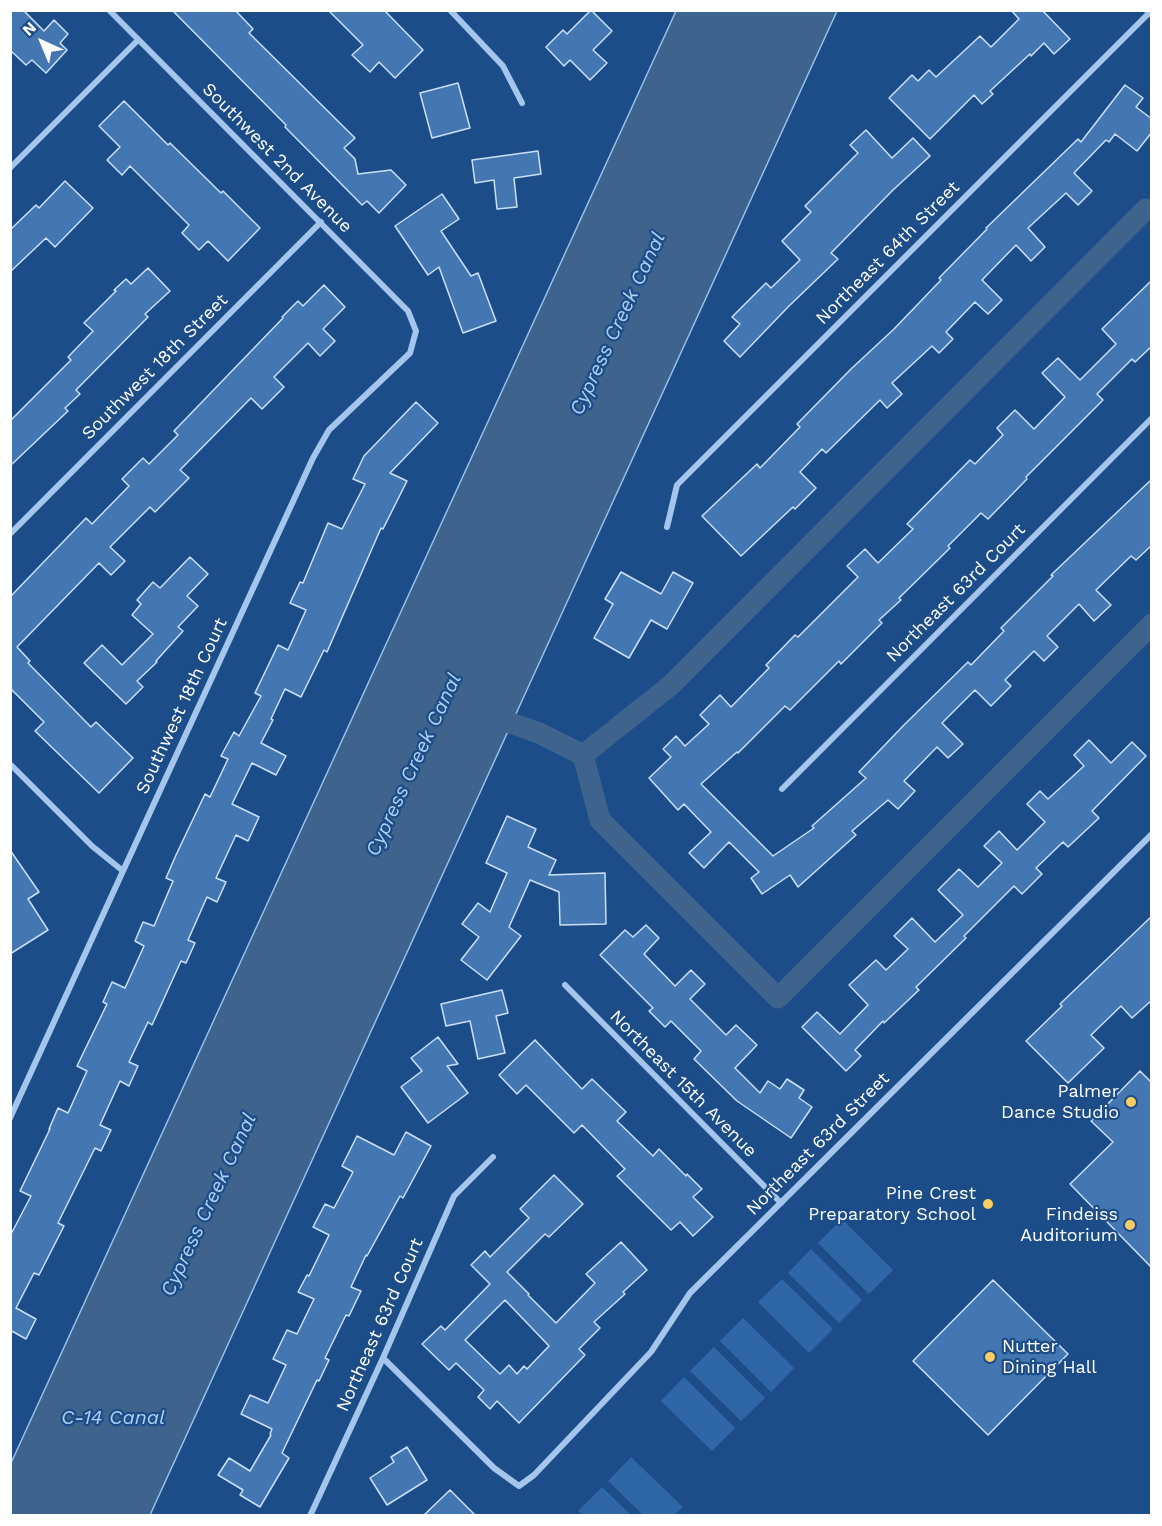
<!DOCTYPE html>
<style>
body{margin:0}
#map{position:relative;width:1162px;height:1526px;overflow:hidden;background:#1c4d88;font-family:"Work Sans",sans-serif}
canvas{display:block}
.frame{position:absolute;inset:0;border:12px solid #fff;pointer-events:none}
.north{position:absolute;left:12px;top:12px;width:60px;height:60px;-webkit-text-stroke:4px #1c4d88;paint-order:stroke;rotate:316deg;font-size:16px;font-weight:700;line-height:24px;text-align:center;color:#fff}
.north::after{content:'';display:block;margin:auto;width:21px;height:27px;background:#fff;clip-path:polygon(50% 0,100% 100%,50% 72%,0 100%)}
</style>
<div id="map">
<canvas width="1162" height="1526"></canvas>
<div class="frame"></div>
<div class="north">N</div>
</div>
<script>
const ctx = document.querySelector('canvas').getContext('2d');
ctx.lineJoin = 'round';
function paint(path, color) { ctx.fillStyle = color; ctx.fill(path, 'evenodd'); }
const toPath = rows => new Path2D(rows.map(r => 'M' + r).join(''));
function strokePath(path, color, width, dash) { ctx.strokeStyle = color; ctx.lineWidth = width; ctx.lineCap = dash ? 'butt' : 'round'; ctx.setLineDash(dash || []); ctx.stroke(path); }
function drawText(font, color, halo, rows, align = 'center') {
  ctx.font = font + ' "Work Sans",sans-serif'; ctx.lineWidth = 4.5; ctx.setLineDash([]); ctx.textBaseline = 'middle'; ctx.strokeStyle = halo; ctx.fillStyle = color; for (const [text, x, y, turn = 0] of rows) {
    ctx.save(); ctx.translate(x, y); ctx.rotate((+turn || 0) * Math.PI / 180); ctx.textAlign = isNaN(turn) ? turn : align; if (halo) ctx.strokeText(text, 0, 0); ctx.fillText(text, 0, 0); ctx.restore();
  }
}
const green = toPath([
 [842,1219,893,1270,869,1294,818,1243],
 [811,1249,862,1300,839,1323,788,1273],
 [782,1279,833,1329,809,1353,758,1302],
 [743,1318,794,1368,771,1392,720,1341],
 [714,1347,765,1398,741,1421,690,1371],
 [684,1377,735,1428,712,1451,661,1401],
 [631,1457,683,1507,674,1515,643,1515,608,1481],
 [602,1487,631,1515,583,1515,578,1511]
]);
const water = toPath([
 [676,11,837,11,150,1515,11,1515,11,1463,676,11]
]);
const canal = toPath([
 [485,714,539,733,583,755,600,820,778,998,1152,624],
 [583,755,671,685,1146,209]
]);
const building = toPath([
 [10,10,23,10,44,31,54,20,68,34,60,43,67,50,46,73,32,60,26,65,10,50,10,10],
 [172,10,235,10,253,29,249,33,355,138,344,148,355,159,358,174,391,170,406,185,379,213,367,201,362,205,285,127,286,125,172,10],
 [328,10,384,10,423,50,395,78,379,62,370,72,352,55,363,45,328,10],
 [591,10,612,31,593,50,607,63,590,80,570,60,564,66,546,47,563,30,567,34,591,10],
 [1011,10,1042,10,1070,39,1054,54,1044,43,1031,56,1030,54,990,91,993,94,982,104,974,95,930,139,889,98,912,75,918,81,929,70,936,77,980,36,991,47,1019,19,1011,10],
 [458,83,470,128,432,138,420,93,458,83],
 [1125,85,1143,98,1136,107,1152,119,1152,132,1137,151,1115,134,1109,142,1106,140,1074,173,1092,191,1078,205,1066,193,1028,228,1045,247,1031,261,1016,245,982,280,1002,300,988,314,975,302,946,332,953,339,939,353,932,346,892,383,902,394,887,408,880,400,826,453,822,449,800,472,816,488,795,509,793,507,741,556,702,516,757,464,760,468,800,427,797,424,851,369,894,329,941,280,939,278,987,229,986,228,1078,139,1081,142,1125,85],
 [124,101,168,145,170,143,221,193,223,191,260,228,228,261,208,241,199,250,182,233,189,225,130,166,122,175,107,160,120,147,99,126,124,101],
 [866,130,892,158,913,138,930,156,893,190,831,253,838,259,789,306,740,357,724,341,740,324,732,317,766,283,771,288,800,260,782,241,811,212,805,206,858,153,850,145,866,130],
 [538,151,541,174,514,178,517,207,497,209,494,180,475,183,472,160,538,151],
 [65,181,93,208,55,247,46,238,10,272,10,230,36,205,39,208,65,181],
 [442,194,459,219,441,231,471,276,478,273,496,321,463,333,439,267,428,275,395,226,442,194],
 [148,268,170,291,145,314,148,317,76,390,80,394,65,408,68,411,10,466,10,421,71,360,68,357,93,331,84,323,116,291,114,290,126,279,131,284,148,268],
 [1152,280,1152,346,1135,362,1132,359,1097,394,1103,400,1026,477,1027,479,988,519,981,513,948,546,950,548,899,598,901,600,879,620,882,623,841,664,839,661,790,710,785,706,738,753,737,752,701,784,773,856,814,828,812,826,866,778,859,772,903,726,968,662,971,665,1004,631,1001,628,1053,576,1051,575,1152,479,1152,545,1136,560,1131,556,1096,590,1111,605,1094,621,1079,604,1047,636,1058,647,1044,661,1034,651,1005,680,1011,686,991,706,975,690,942,723,963,744,948,758,937,747,904,781,915,791,898,809,888,800,852,831,856,835,798,887,790,875,762,894,751,878,759,872,729,842,704,868,689,853,711,832,684,804,678,810,649,778,671,757,663,749,676,736,685,746,709,724,700,715,720,695,731,707,769,668,766,665,795,635,798,637,858,577,847,566,865,549,878,563,913,529,907,524,970,460,975,464,1003,435,997,428,1015,410,1034,429,1065,397,1042,373,1058,358,1080,380,1116,344,1102,329,1152,280],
 [324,285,345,307,323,329,335,341,320,356,308,343,274,377,284,387,262,409,251,398,180,470,189,478,155,512,150,507,110,547,125,561,111,575,99,563,17,647,30,661,28,663,91,727,96,722,133,758,99,793,35,731,44,722,10,688,10,597,86,518,92,524,129,486,122,479,143,458,149,464,178,435,174,431,283,318,282,317,298,301,303,306,324,285],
 [416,402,438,423,390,473,407,481,383,529,381,528,327,652,324,650,301,697,285,689,271,719,273,720,261,743,286,756,276,775,252,763,232,804,259,817,248,841,236,835,216,878,226,882,217,902,207,897,188,940,195,943,186,963,181,961,152,1025,148,1022,129,1062,138,1066,129,1086,120,1081,100,1125,111,1130,101,1151,95,1148,58,1223,64,1226,39,1275,34,1273,16,1308,36,1319,26,1339,10,1330,10,1236,31,1196,20,1191,50,1129,49,1129,58,1108,68,1113,87,1071,77,1066,107,1004,103,1002,112,982,125,988,144,946,135,941,143,922,154,926,173,881,166,878,176,855,205,794,210,797,228,759,221,756,234,732,239,736,261,696,255,693,278,645,288,650,306,610,290,603,300,582,303,583,328,523,342,529,365,484,353,479,364,456,416,402],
 [190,557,208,574,187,596,198,606,178,627,183,631,156,661,157,662,137,681,143,687,126,704,84,663,102,645,122,665,153,634,132,615,141,604,137,600,153,582,160,588,190,557],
 [621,572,661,594,673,572,693,583,667,629,651,620,629,658,594,638,613,604,605,599,621,572],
 [1089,740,1111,763,1132,742,1146,756,1092,811,1099,818,1068,847,1063,842,1036,868,1042,874,1022,894,1014,886,964,936,966,938,916,987,919,990,884,1023,883,1021,855,1050,861,1056,846,1071,802,1027,817,1012,840,1034,868,1005,849,985,876,960,886,970,908,949,894,936,912,918,935,942,963,915,938,890,959,869,978,887,1002,863,984,846,999,831,1017,850,1045,822,1027,804,1040,791,1048,799,1084,766,1074,755,1089,740],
 [507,816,536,829,528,847,556,860,549,875,605,873,606,924,560,925,559,892,530,880,509,927,521,936,487,980,461,960,479,937,462,924,478,903,490,912,507,873,486,863,507,816],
 [10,850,39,892,28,899,48,930,10,954,10,850],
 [1152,916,1152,1000,1132,1018,1121,1006,1091,1035,1104,1048,1068,1083,1026,1041,1062,1006,1060,1004,1152,916],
 [646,925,659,938,644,954,675,986,691,970,705,984,690,999,726,1035,736,1025,757,1045,735,1068,760,1093,768,1081,780,1089,787,1079,804,1090,799,1098,812,1107,791,1138,737,1101,694,1059,701,1051,671,1021,665,1027,649,1011,653,1008,600,955,625,930,633,937,646,925],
 [502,990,508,1013,496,1016,505,1053,478,1059,470,1021,446,1026,441,1004,502,990],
 [438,1037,458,1064,447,1066,468,1093,428,1123,401,1087,422,1071,411,1058,438,1037],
 [535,1040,582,1089,592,1079,626,1112,617,1121,653,1156,659,1149,686,1176,687,1174,702,1189,693,1197,713,1217,693,1236,680,1222,671,1230,617,1176,625,1169,582,1125,574,1133,526,1085,517,1094,499,1075,535,1040],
 [1140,1071,1152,1083,1152,1268,1070,1184,1113,1142,1091,1121,1140,1071],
 [406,1132,431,1146,403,1198,400,1196,367,1256,366,1255,351,1287,361,1291,349,1316,346,1315,325,1358,329,1360,319,1381,317,1380,282,1453,289,1458,260,1507,240,1495,243,1490,218,1475,229,1458,250,1471,271,1435,270,1434,272,1429,241,1414,250,1395,268,1403,286,1365,273,1359,287,1330,297,1334,314,1299,298,1292,307,1275,309,1276,329,1235,313,1227,325,1204,334,1208,353,1172,342,1166,357,1136,394,1155,406,1132],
 [554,1175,583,1204,549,1237,545,1234,507,1272,529,1294,528,1295,556,1323,595,1283,586,1274,621,1242,647,1270,623,1292,625,1294,594,1322,600,1328,579,1349,585,1355,519,1423,497,1401,490,1409,478,1397,484,1390,456,1363,449,1370,422,1344,441,1326,445,1330,490,1284,471,1265,485,1251,490,1257,529,1218,520,1209,554,1175],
 [505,1300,549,1346,527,1369,524,1366,517,1374,509,1365,500,1374,465,1340,505,1300],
 [993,1280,1068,1354,988,1435,913,1361,993,1280],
 [407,1447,427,1480,387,1505,370,1478,394,1462,391,1457,407,1447],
 [450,1490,475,1515,424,1515,450,1490]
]);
const minor = toPath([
 [450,10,503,66,522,103],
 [10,168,138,40],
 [667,527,677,485,1150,12],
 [10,534,321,222],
 [10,764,92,846,123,871],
 [782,789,1152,418],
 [565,985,781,1203],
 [10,1118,123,871,313,458,329,430,410,353,416,331,408,311,109,10],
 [383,1358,494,1468,519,1486,534,1475,651,1352,690,1293,1152,834],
 [310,1516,383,1358,454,1196,493,1157]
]);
const tertiary = toPath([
 [1149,10,1152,13]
]);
const markers = [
 [1131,1102,6,"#fccd62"],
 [988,1204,6,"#fccd62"],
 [1130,1225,6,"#fccd62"],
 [990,1357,6,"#fccd62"]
];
const streetNames = [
 ["Southwest 2nd Avenue",277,158,45],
 ["Northeast 64th Street",888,253,-45],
 ["Southwest 18th Street",155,367,-45],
 ["Northeast 63rd Court",956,593,-45],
 ["Southwest 18th Court",182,706,-65],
 ["Northeast 15th Avenue",683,1084,45],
 ["Northeast 63rd Street",818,1144,-45],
 ["Northeast 63rd Court",380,1325,-66]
];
const poiNames = [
 ["Palmer",1119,1092],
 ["Dance Studio",1119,1113],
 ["Pine Crest",976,1194],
 ["Preparatory School",976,1215],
 ["Findeiss",1118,1215],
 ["Auditorium",1118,1236],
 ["Nutter",1002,1347,"left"],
 ["Dining Hall",1002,1368,"left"]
];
const waterNames = [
 ["Cypress Creek Canal",618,324,-65],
 ["Cypress Creek Canal",414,765,-65],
 ["Cypress Creek Canal",209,1205,-65],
 ["C-14 Canal",113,1418]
];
paint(green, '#2f67a6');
paint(water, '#3e638d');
strokePath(water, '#98c1ee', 1.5);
strokePath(canal, '#3e638d', 21);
paint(building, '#4477b1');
strokePath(building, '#cae0f9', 1.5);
strokePath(minor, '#a5c6ec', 6);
strokePath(tertiary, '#a5c6ec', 10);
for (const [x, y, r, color] of markers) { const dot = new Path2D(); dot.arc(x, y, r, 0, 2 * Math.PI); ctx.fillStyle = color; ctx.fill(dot); strokePath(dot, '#1c4d88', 2); }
drawText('18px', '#fff', '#1c4d88', streetNames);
drawText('18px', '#fff', '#1c4d88', poiNames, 'right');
drawText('italic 20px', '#b0d0f3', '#1c4d88', waterNames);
</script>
